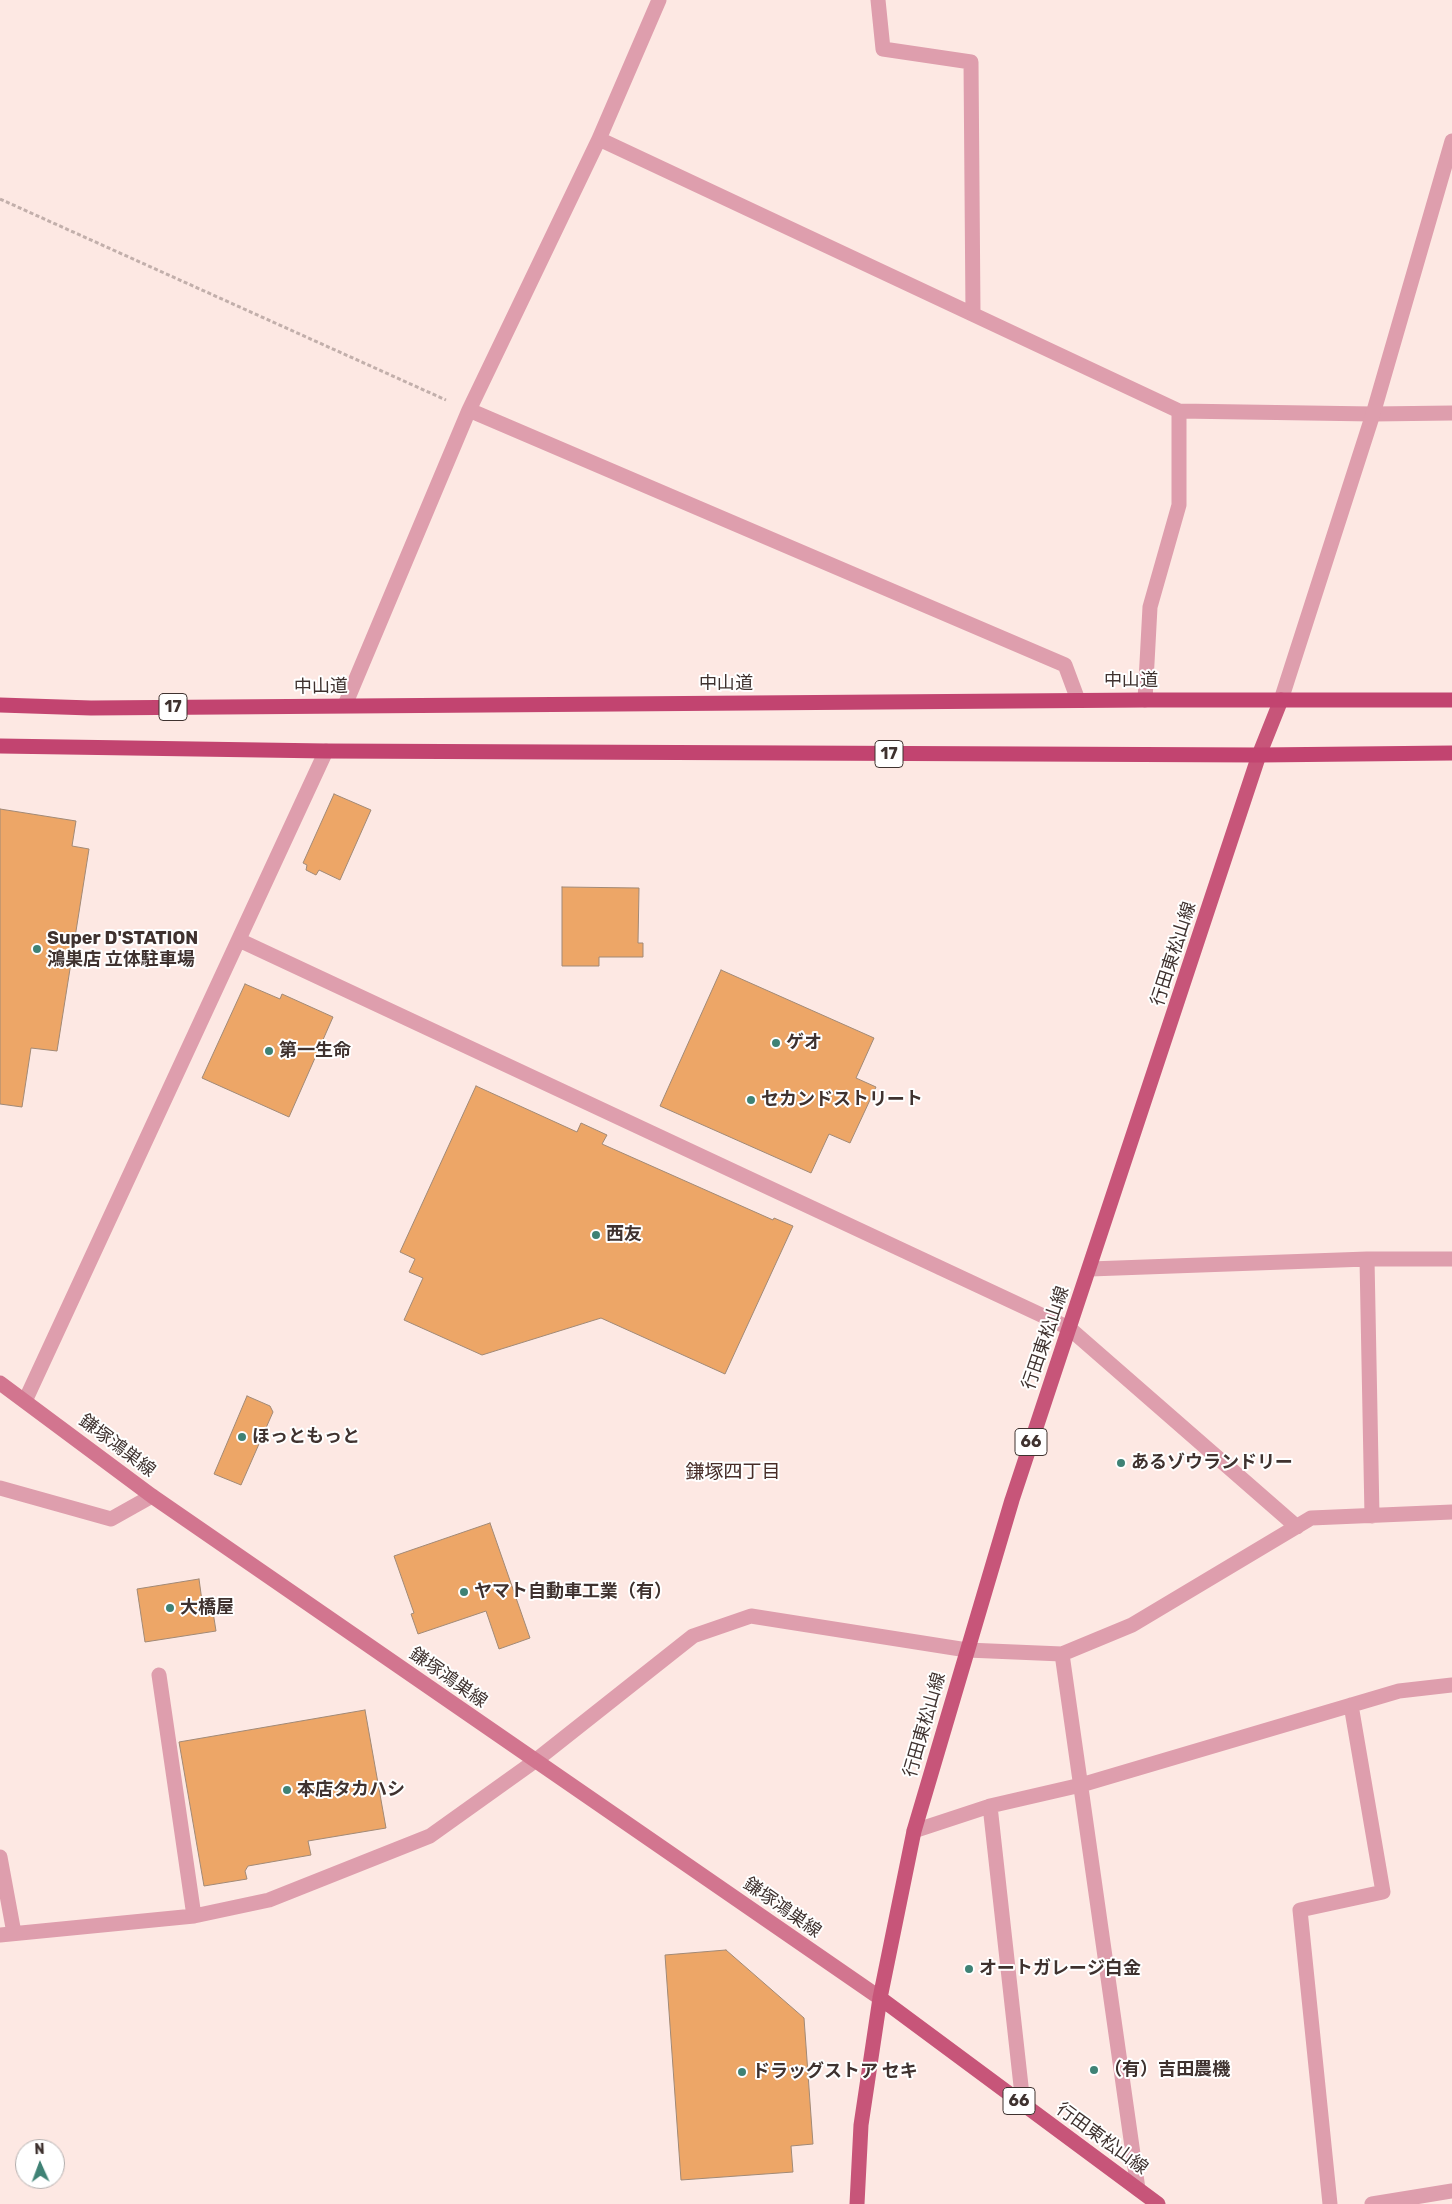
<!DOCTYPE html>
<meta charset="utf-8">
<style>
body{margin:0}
#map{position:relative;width:1452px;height:2204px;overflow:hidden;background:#fde8e3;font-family:Rubik,sans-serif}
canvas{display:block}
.north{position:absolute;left:15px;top:2139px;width:50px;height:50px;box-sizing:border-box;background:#fff;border:1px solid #b2adac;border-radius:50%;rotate:358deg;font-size:14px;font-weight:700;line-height:20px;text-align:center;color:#3f322f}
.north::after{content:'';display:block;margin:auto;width:18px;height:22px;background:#3f8275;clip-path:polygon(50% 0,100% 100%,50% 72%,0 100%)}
</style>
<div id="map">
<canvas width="1452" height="2204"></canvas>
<div class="north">N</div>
</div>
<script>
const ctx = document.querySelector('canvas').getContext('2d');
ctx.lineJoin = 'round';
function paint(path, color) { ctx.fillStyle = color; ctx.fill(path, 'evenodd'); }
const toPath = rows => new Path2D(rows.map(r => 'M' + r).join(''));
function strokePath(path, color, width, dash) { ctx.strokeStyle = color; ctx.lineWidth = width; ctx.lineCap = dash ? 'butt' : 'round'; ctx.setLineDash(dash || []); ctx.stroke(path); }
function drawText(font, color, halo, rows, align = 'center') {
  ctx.font = font + ' Rubik,"Noto Sans JP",sans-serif'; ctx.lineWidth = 4; ctx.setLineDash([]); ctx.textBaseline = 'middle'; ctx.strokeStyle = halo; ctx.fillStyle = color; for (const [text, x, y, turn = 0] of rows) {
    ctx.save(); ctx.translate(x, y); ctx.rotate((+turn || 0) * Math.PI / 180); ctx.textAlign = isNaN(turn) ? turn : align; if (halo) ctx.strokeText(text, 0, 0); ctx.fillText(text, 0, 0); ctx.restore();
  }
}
const building = toPath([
 [334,794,371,810,340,880,319,870,316,875,306,870,307,865,303,863,334,794],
 [0,809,76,821,72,846,89,849,57,1051,31,1048,22,1107,0,1104,0,809],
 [562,887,639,888,638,943,643,943,643,957,599,957,599,966,562,966,562,887],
 [721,970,874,1038,856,1078,876,1087,850,1143,829,1134,811,1173,660,1106,721,970],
 [245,984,280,999,282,994,333,1017,289,1117,202,1078,245,984],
 [476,1086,577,1132,581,1123,607,1135,602,1144,773,1220,774,1218,793,1226,725,1374,601,1318,482,1355,404,1320,423,1278,409,1272,415,1259,400,1252,476,1086],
 [247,1396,270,1406,273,1412,241,1485,214,1474,247,1396],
 [490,1523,530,1638,499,1649,486,1611,418,1634,411,1614,414,1613,394,1556,490,1523],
 [199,1579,202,1601,211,1599,216,1631,145,1642,137,1589,199,1579],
 [365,1710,386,1828,308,1841,311,1855,248,1866,245,1871,247,1879,204,1886,179,1742,365,1710],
 [726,1950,804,2018,813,2144,791,2146,793,2172,681,2180,665,1955,726,1950]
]);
const path = toPath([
 [0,199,446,400]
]);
const minor = toPath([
 [878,0,883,49,971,62,973,314],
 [599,139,1179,411,1373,414,1452,413],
 [469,410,1065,665,1078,700],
 [1145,700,1150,607,1179,505,1179,411],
 [345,705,469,410,599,139,659,0],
 [239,940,1069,1328,1297,1527],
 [1367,1259,1372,1516],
 [1090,1269,1367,1259,1452,1259],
 [25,1401,326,751],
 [0,1488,111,1519,152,1496],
 [1062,1654,1138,2189],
 [159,1675,194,1916],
 [990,1806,1023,2104],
 [914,1831,990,1806,1081,1785,1399,1691,1452,1685],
 [0,1857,14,1933],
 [0,1935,194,1916,269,1900,430,1836,535,1761,693,1636,751,1616,967,1650,1062,1654,1132,1625,1311,1518,1452,1512],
 [1330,2204,1300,1910,1383,1892,1351,1705],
 [1372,2204,1452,2191]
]);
const tertiary = toPath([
 [1281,700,1373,414,1452,141]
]);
const secondary = toPath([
 [0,1383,152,1496,880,1998]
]);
const primary = toPath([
 [880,1998,1158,2204],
 [857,2204,861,2125,880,1998,914,1831,1012,1500,1259,755,1281,700]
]);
const trunk = toPath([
 [0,705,91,708,1145,700,1452,700],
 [0,746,326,751,1259,755,1452,753]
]);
const markers = [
 [37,949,5,"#3f8275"],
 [776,1043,5,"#3f8275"],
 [269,1051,5,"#3f8275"],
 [751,1100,5,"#3f8275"],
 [596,1235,5,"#3f8275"],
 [242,1437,5,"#3f8275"],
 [1121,1463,5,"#3f8275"],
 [464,1592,5,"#3f8275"],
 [170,1608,5,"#3f8275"],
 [287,1790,5,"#3f8275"],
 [969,1969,5,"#3f8275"],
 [1094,2070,5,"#3f8275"],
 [742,2072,5,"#3f8275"]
];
const shields = [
 [173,707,28],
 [889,754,28],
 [1031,1442,32],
 [1019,2101,32]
];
const shieldNames = [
 ["17",173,707],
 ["17",889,754],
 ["66",1031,1442],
 ["66",1019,2101]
];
const streetNames = [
 ["中山道",1131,681],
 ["中山道",726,684],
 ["中山道",321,687,-1],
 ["行田東松山線",1174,954,-72],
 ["行田東松山線",1046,1338,-71],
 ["鎌塚鴻巣線",117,1446,37],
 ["鎌塚鴻巣線",448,1678,35],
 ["行田東松山線",925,1725,-74],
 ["鎌塚鴻巣線",782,1908,35],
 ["行田東松山線",1102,2139,36]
];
const poiNames = [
 ["Super D'STATION",47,939],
 ["鴻巣店 立体駐車場",47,960],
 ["ゲオ",786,1043],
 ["第一生命",279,1051],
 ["セカンドストリート",761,1100],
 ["西友",606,1235],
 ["ほっともっと",252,1437],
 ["あるゾウランドリー",1131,1463],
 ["ヤマト自動車工業（有）",474,1592],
 ["大橋屋",180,1608],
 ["本店タカハシ",297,1790],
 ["オートガレージ白金",979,1969],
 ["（有）吉田農機",1104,2070],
 ["ドラッグストア セキ",752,2072]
];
const neighbourhoodNames = [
 ["鎌塚四丁目",733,1473]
];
paint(building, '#eda667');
strokePath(building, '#a18976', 1);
strokePath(path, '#c2afab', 3, [4, 2.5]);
strokePath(minor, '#de9ead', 15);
strokePath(tertiary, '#de9ead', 15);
strokePath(secondary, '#d2758f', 15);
strokePath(primary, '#c75579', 15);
strokePath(trunk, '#c24470', 15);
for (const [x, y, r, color] of markers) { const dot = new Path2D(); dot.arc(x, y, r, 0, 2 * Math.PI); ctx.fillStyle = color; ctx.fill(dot); strokePath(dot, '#fff', 2); }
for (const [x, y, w] of shields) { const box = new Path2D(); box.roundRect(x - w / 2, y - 13.5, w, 27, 4); ctx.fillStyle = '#fff'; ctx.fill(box); strokePath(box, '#3f322f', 1); }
drawText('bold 16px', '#3f322f', null, shieldNames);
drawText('18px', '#3f322f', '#fff', streetNames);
drawText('bold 18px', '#3f322f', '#fff', poiNames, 'left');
drawText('19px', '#472d28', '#fff', neighbourhoodNames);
</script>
